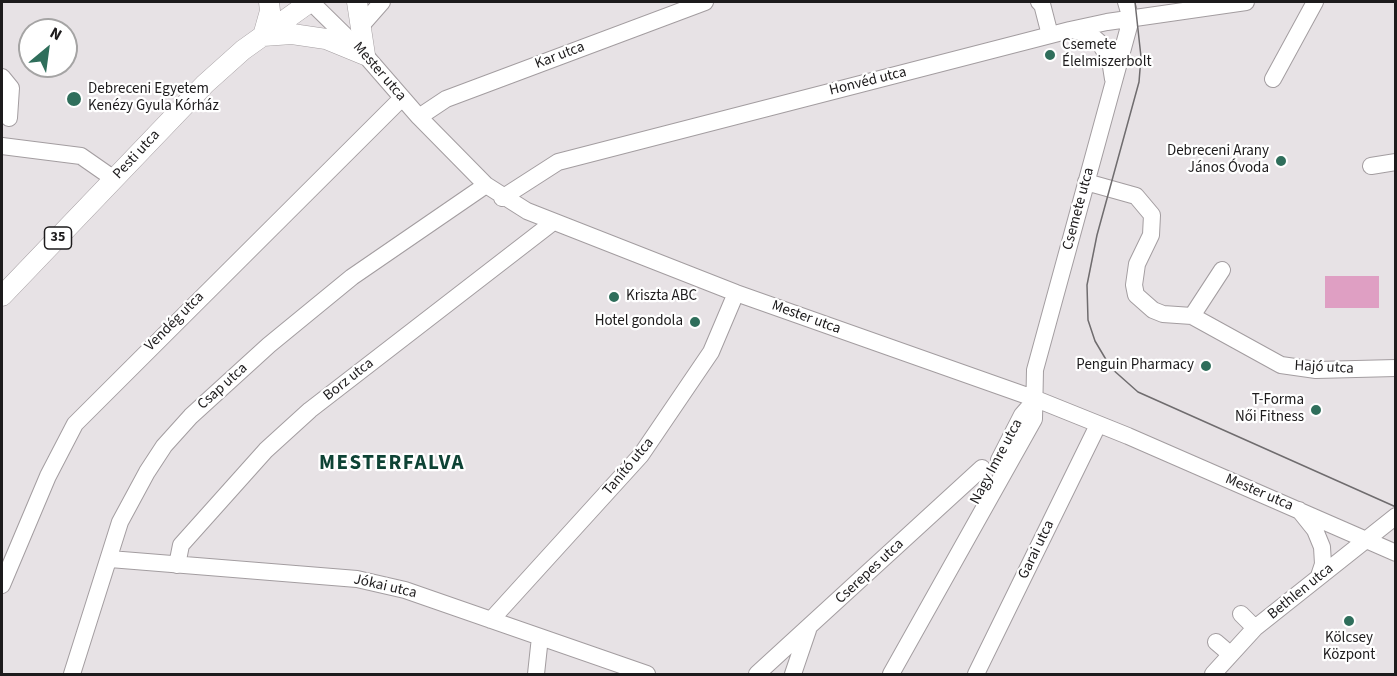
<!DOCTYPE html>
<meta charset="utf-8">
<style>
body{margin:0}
#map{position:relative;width:1397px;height:676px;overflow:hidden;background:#e7e2e5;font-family:"Source Sans 3",sans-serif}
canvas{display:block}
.frame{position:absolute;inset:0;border:3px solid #1d1b1c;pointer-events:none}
.north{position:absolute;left:18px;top:18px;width:60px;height:60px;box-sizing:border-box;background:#fff;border:2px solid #a5a4a4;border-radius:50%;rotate:29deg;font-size:16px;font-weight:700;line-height:24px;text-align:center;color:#1d1b1c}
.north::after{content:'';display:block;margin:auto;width:21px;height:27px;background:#2f6e5b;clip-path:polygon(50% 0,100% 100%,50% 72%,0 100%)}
</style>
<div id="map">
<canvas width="1397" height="676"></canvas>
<div class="frame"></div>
<div class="north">N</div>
</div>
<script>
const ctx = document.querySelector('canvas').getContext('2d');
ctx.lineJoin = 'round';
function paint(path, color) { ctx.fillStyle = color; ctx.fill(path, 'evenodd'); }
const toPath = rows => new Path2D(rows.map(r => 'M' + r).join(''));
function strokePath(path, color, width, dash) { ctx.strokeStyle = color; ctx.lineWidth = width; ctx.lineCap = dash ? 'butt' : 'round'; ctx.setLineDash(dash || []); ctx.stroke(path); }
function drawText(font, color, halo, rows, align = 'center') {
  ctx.font = font + ' "Source Sans 3",sans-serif'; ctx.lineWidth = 4.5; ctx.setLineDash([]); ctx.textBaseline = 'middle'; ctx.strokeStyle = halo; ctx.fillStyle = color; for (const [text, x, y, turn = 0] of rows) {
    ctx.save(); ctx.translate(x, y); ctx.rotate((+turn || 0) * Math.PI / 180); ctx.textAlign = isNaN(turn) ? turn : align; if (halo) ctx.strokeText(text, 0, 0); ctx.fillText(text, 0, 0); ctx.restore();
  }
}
const green = toPath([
 [1325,276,1379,276,1379,308,1325,308]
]);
const minor = toPath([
 [311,2,365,55,419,117,486,185,527,211,736,293,1036,399,1128,436,1396,553],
 [1039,2,1042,4,1050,35],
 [1126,2,1131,19],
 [360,27,382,2],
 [1072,30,1091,35,1099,42,1110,60,1113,79],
 [2,77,11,88,9,118],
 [1273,79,1315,2],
 [419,117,446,99,705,2],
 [2,146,81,156,114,179],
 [1371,166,1396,162],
 [1086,182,1136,196,1152,215,1151,235,1137,264,1134,285,1136,295,1153,310,1163,314,1192,316,1281,365,1316,370,1396,368],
 [502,198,558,162,1070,30,1107,22,1246,2],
 [1192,316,1222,270],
 [999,460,1022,415,1036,399],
 [1299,510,1315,530,1322,547,1323,564,1319,576],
 [110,559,357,579,405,590,647,674],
 [177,565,181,545,266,450,310,410,552,223],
 [2,585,48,476,75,424,402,98],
 [1241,614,1255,628],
 [491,620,641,455,711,352,736,293],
 [1216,642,1230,654],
 [72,674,120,522,147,472,164,446,191,416,269,345,352,277,486,185],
 [536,674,540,637],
 [757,674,982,468],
 [793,674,808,630],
 [891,674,1034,419,1035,370,1131,19],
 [976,674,1098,425],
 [1213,674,1255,628,1396,516]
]);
const major = toPath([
 [357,2,365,55],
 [263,36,292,34,326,39,365,55],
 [263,36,270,11,269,2],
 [2,296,205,84,243,50,310,2]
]);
const tram = toPath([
 [1135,2,1141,57,1139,82,1097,235,1087,285,1088,320,1095,341,1111,368,1138,392,1396,507]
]);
const markers = [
 [1050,55,6,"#2f6e5b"],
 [74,99,8,"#2f6e5b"],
 [1281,161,6,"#2f6e5b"],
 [614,297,6,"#2f6e5b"],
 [695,322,6,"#2f6e5b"],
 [1206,366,6,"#2f6e5b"],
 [1316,410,6,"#2f6e5b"],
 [1349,621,6,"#2f6e5b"]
];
const shields = [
 [58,238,27]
];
const shieldNames = [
 ["35",58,238]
];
const poiNames = [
 ["Csemete",1062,46,"left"],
 ["Élelmiszerbolt",1062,63,"left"],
 ["Debreceni Egyetem",88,90,"left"],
 ["Kenézy Gyula Kórház",88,107,"left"],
 ["Debreceni Arany",1269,152],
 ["János Óvoda",1269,169],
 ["Kriszta ABC",626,297,"left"],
 ["Hotel gondola",683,322],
 ["Penguin Pharmacy",1194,366],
 ["T-Forma",1304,401],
 ["Női Fitness",1304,418],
 ["Kölcsey",1349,639,"center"],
 ["Központ",1349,656,"center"]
];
const streetNames = [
 ["Kar utca",560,56,-21],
 ["Mester utca",379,72,49],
 ["Honvéd utca",868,82,-14],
 ["Pesti utca",137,155,-47],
 ["Csemete utca",1079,209,-75],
 ["Mester utca",806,318,20],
 ["Vendég utca",175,322,-45],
 ["Hajó utca",1324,368,3],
 ["Borz utca",349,380,-38],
 ["Csap utca",223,387,-42],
 ["Nagy Imre utca",997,462,-62],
 ["Tanító utca",629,467,-50],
 ["Mester utca",1259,493,23],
 ["Garai utca",1037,550,-64],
 ["Cserepes utca",870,572,-43],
 ["Jókai utca",385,587,13],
 ["Bethlen utca",1301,592,-39]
];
const districtNames = [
 ["MESTERFALVA",392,464]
];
paint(green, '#df9fc3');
strokePath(minor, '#a39da0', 18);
strokePath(major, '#a39da0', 21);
strokePath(minor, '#fff', 16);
strokePath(major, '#fff', 20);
strokePath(tram, '#6f6c6e', 1.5);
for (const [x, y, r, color] of markers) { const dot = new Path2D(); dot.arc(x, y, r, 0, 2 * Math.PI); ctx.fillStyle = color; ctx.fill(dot); strokePath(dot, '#fff', 2); }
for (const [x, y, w] of shields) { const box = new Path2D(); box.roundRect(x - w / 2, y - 11, w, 22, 4.5); ctx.fillStyle = '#fff'; ctx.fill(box); strokePath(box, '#1d1b1c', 1.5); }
drawText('bold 14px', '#1d1b1c', null, shieldNames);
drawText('15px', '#1d1b1c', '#fff', poiNames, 'right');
drawText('15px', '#1d1b1c', '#fff', streetNames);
ctx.letterSpacing = '1.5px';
drawText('bold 21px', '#0e4335', '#fff', districtNames);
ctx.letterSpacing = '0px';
</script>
